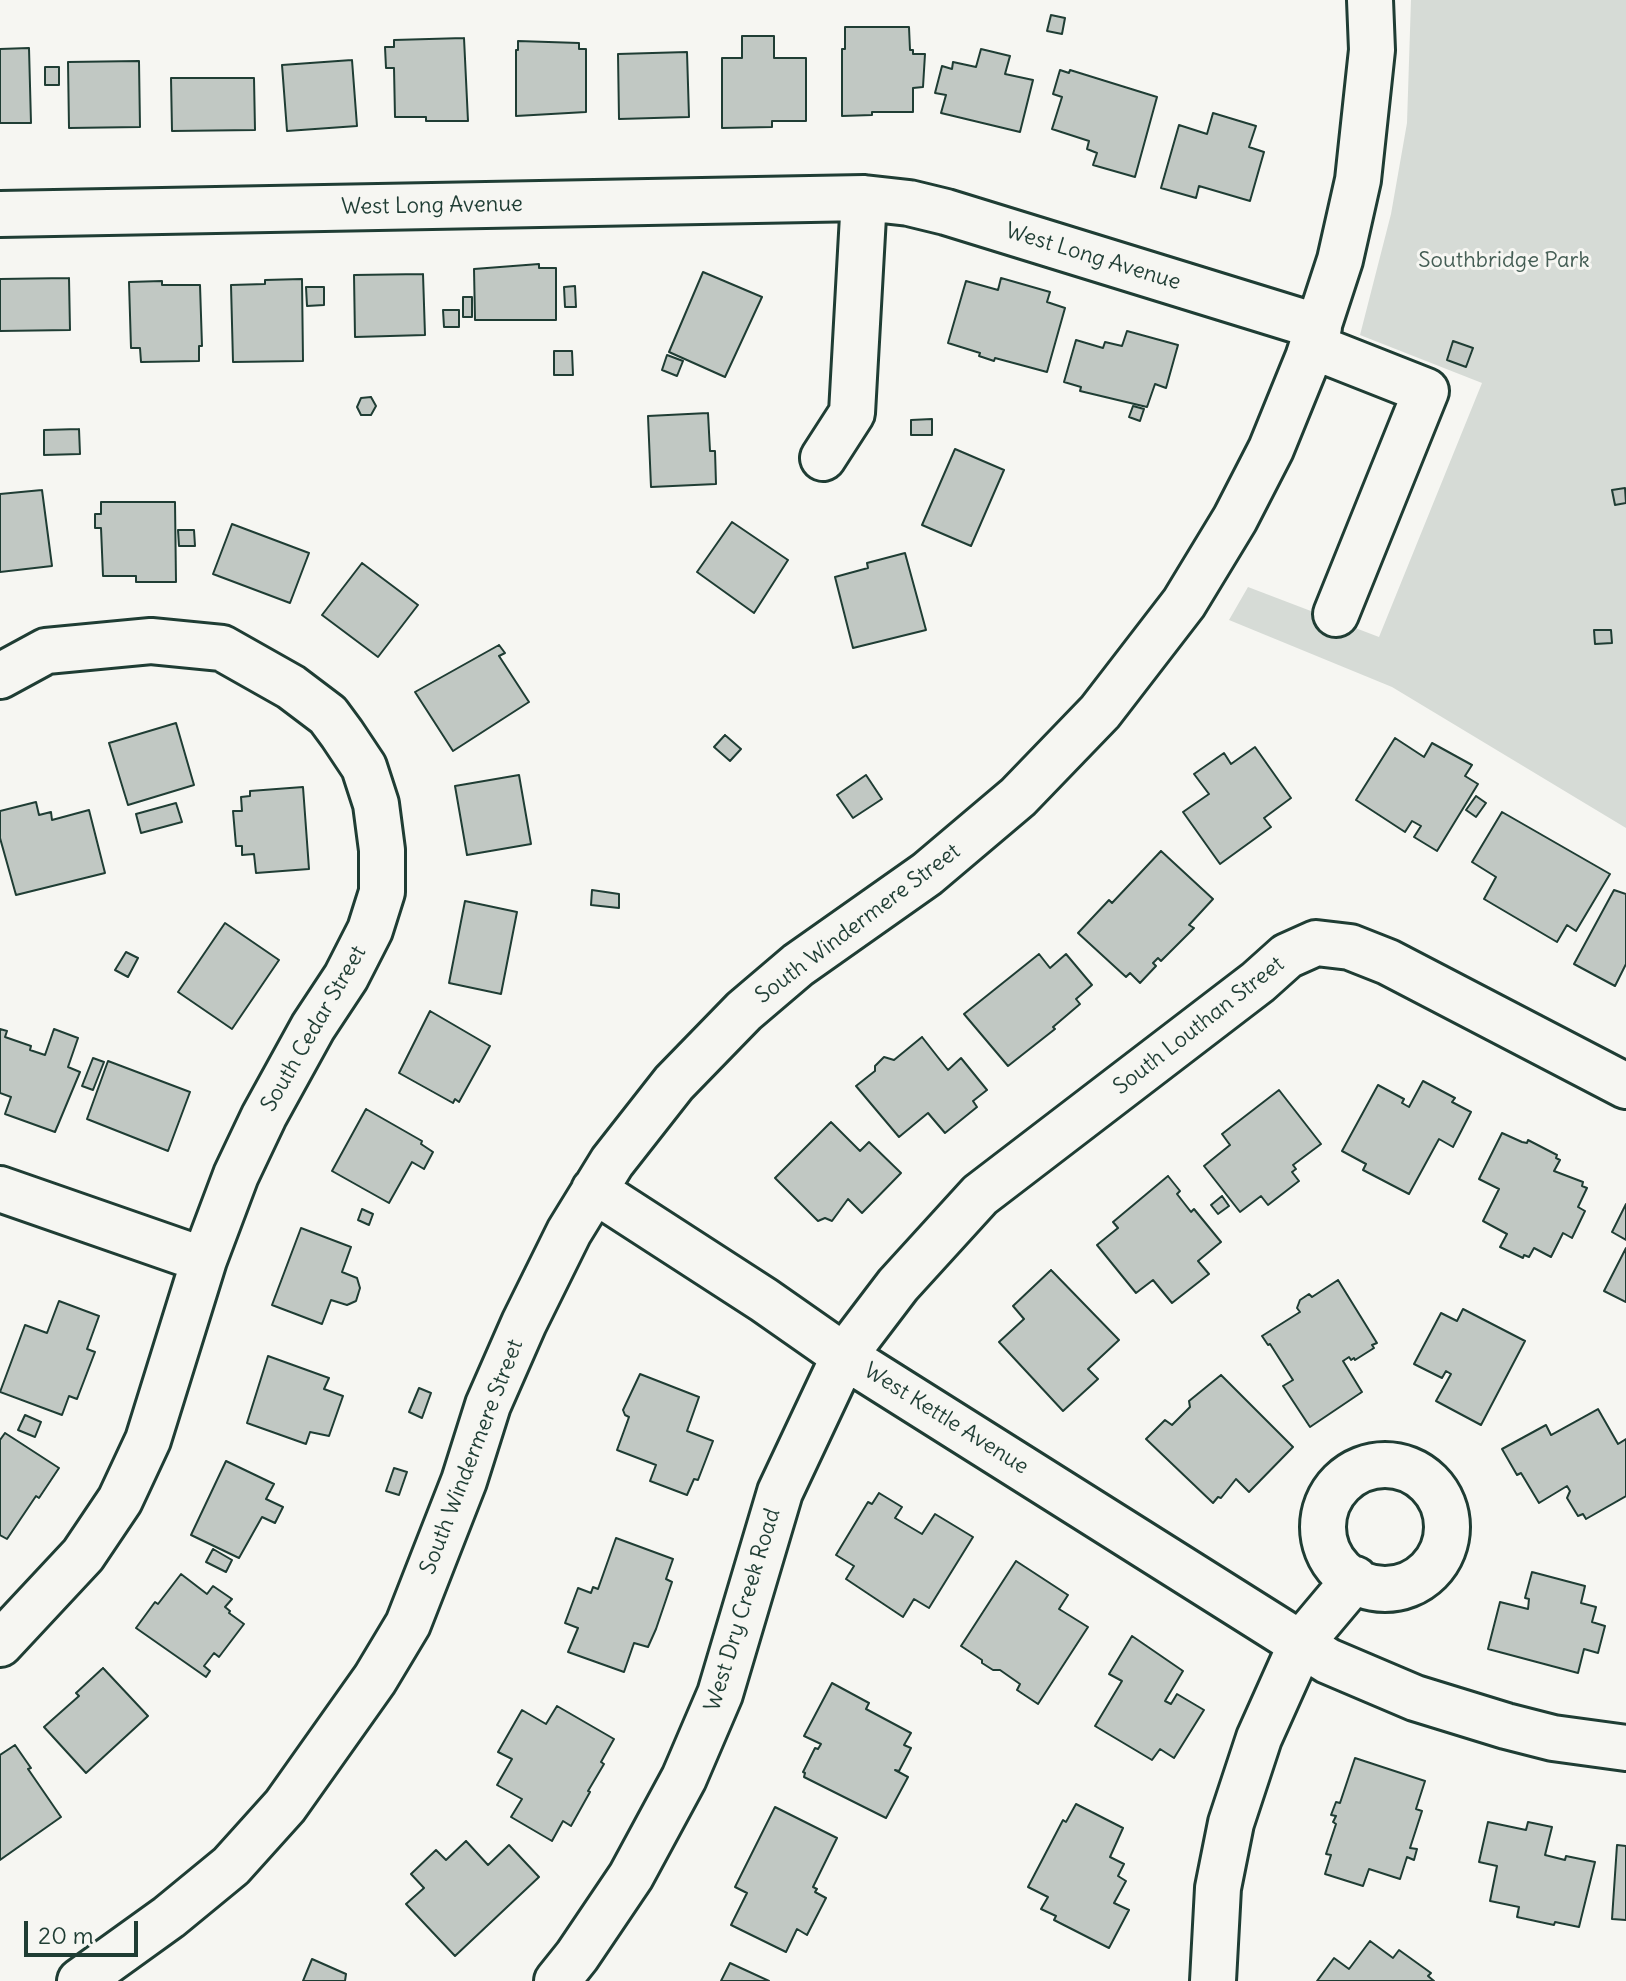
<!DOCTYPE html>
<style>
body{margin:0}
#map{position:relative;width:1626px;height:1981px;overflow:hidden;background:#f6f6f2;font-family:Delius,sans-serif}
canvas{display:block}
.scale{position:absolute;left:24px;top:1921px;width:114px;height:36px;box-sizing:border-box;border:4px solid #1f3d34;border-top:0;padding-left:10px;font-size:24px;line-height:28px;white-space:nowrap;color:#1f3d34;-webkit-text-stroke:6px #f6f6f2;paint-order:stroke}
</style>
<div id="map">
<canvas width="1626" height="1981"></canvas>
<div class="scale">20 m</div>
</div>
<script>
const ctx = document.querySelector('canvas').getContext('2d');
ctx.lineJoin = 'round';
function paint(path, color) { ctx.fillStyle = color; ctx.fill(path, 'evenodd'); }
const toPath = rows => new Path2D(rows.map(r => 'M' + r).join(''));
function strokePath(path, color, width, dash) { ctx.strokeStyle = color; ctx.lineWidth = width; ctx.lineCap = dash ? 'butt' : 'round'; ctx.setLineDash(dash || []); ctx.stroke(path); }
function drawText(font, color, halo, rows, align = 'center') {
  ctx.font = font + ' Delius,sans-serif'; ctx.lineWidth = 6; ctx.setLineDash([]); ctx.textBaseline = 'middle'; ctx.strokeStyle = halo; ctx.fillStyle = color; for (const [text, x, y, turn = 0] of rows) {
    ctx.save(); ctx.translate(x, y); ctx.rotate((+turn || 0) * Math.PI / 180); ctx.textAlign = isNaN(turn) ? turn : align; if (halo) ctx.strokeText(text, 0, 0); ctx.fillText(text, 0, 0); ctx.restore();
  }
}
const green = toPath([
 [1411,0,1626,0,1626,828,1392,687,1229,620,1248,587,1379,637,1482,383,1360,335,1391,214,1407,123]
]);
const building = toPath([
 [1051,15,1065,18,1062,34,1047,31,1051,15],
 [845,27,909,27,910,50,913,50,913,54,925,54,923,87,913,88,913,112,872,112,872,115,842,116,842,49,845,49,845,27],
 [742,36,774,36,774,58,806,58,806,121,772,121,772,127,722,128,722,58,742,58,742,36],
 [464,38,468,121,426,121,426,117,395,117,394,68,386,68,385,47,394,47,394,40,464,38],
 [518,41,579,43,579,49,586,49,586,112,516,116,516,50,518,50,518,41],
 [29,48,31,123,0,123,0,49,29,48],
 [981,49,1010,56,1005,74,1033,80,1020,132,941,113,946,95,935,93,942,66,952,69,953,62,976,67,981,49],
 [687,52,689,117,619,119,618,54,687,52],
 [352,60,357,126,287,131,282,65,352,60],
 [139,61,140,127,69,128,68,62,139,61],
 [45,67,59,67,59,85,45,85,45,67],
 [1060,70,1069,73,1070,70,1157,97,1135,177,1093,165,1097,153,1087,149,1089,141,1052,129,1062,97,1053,94,1060,70],
 [171,78,254,78,255,130,172,131,171,78],
 [1213,113,1256,126,1249,147,1264,152,1250,201,1199,186,1196,198,1161,188,1179,125,1207,134,1213,113],
 [539,264,539,268,556,268,556,320,475,320,474,269,539,264],
 [703,272,762,297,725,377,669,352,703,272],
 [423,274,425,335,355,337,354,275,423,274],
 [69,278,70,330,0,331,0,279,69,278],
 [1001,278,1050,292,1047,302,1065,308,1047,372,995,358,994,361,979,356,980,353,948,343,966,281,998,290,1001,278],
 [302,279,303,361,233,362,231,285,265,284,265,280,302,279],
 [162,281,162,285,200,285,202,346,199,346,199,361,141,362,140,348,131,348,129,282,162,281],
 [575,286,576,307,565,307,564,287,575,286],
 [306,287,324,287,324,305,307,306,306,287],
 [463,297,472,297,472,317,463,317,463,297],
 [443,310,459,310,459,327,444,327,443,310],
 [1127,331,1178,345,1166,388,1155,384,1147,407,1080,391,1081,387,1064,382,1076,340,1103,348,1105,342,1122,346,1127,331],
 [1453,341,1473,348,1466,367,1447,360,1453,341],
 [554,351,572,351,573,375,554,375,554,351],
 [667,355,683,361,677,376,662,370,667,355],
 [371,397,376,406,371,415,361,415,357,407,361,398,371,397],
 [1133,406,1144,409,1140,421,1129,417,1133,406],
 [708,413,710,451,715,451,716,484,651,487,648,416,708,413],
 [932,419,932,435,911,435,911,420,932,419],
 [79,429,80,454,44,455,44,430,79,429],
 [955,449,1004,470,971,546,922,525,955,449],
 [1625,488,1626,503,1615,505,1612,490,1625,488],
 [42,490,52,566,0,572,0,494,42,490],
 [101,502,175,502,176,582,136,582,136,576,103,576,101,528,95,528,95,514,101,514,101,502],
 [732,522,788,560,754,613,697,572,732,522],
 [232,524,309,553,290,603,213,574,232,524],
 [178,530,194,530,195,546,179,546,178,530],
 [905,553,926,630,853,648,835,577,868,568,867,563,905,553],
 [362,563,418,605,378,657,322,615,362,563],
 [1594,630,1611,630,1612,643,1595,644,1594,630],
 [499,645,505,653,499,656,529,702,453,751,415,692,499,645],
 [176,723,194,785,128,805,109,743,176,723],
 [725,735,741,749,730,761,714,747,725,735],
 [1395,738,1424,757,1432,743,1472,765,1465,776,1478,784,1437,851,1414,837,1421,826,1412,821,1405,832,1356,800,1395,738],
 [1255,747,1291,798,1264,818,1271,827,1220,864,1183,812,1209,794,1194,774,1224,753,1231,764,1255,747],
 [519,775,531,844,467,855,455,786,519,775],
 [866,775,882,799,853,818,837,795,866,775],
 [303,787,309,869,256,873,254,854,242,855,242,846,236,846,233,811,242,811,241,797,250,796,250,791,303,787],
 [1476,796,1486,803,1476,817,1466,810,1476,796],
 [36,802,39,815,51,812,52,820,89,810,105,873,16,895,0,838,0,811,36,802],
 [176,803,182,822,141,833,136,814,176,803],
 [1502,812,1610,874,1576,931,1567,925,1557,942,1484,899,1496,877,1472,862,1502,812],
 [1161,851,1213,899,1189,925,1194,928,1161,961,1158,958,1153,963,1156,966,1140,983,1130,973,1126,977,1078,933,1109,900,1112,903,1161,851],
 [592,890,619,894,619,908,591,905,592,890],
 [1614,890,1626,894,1626,964,1615,986,1574,964,1614,890],
 [465,901,517,912,501,994,449,983,465,901],
 [225,923,279,960,232,1029,178,992,225,923],
 [126,952,138,958,128,977,115,970,126,952],
 [1039,954,1050,968,1066,954,1092,985,1076,999,1080,1004,1053,1027,1055,1029,1008,1066,964,1014,1039,954],
 [430,1011,490,1046,459,1102,455,1099,453,1103,399,1073,430,1011],
 [0,1029,7,1031,5,1037,31,1046,30,1050,45,1055,54,1029,78,1038,68,1067,80,1072,55,1132,5,1114,11,1097,0,1093,0,1029],
 [922,1037,948,1070,961,1058,987,1090,973,1101,977,1107,945,1133,928,1113,899,1137,856,1086,875,1071,875,1066,884,1057,894,1060,922,1037],
 [93,1058,104,1062,93,1090,82,1086,93,1058],
 [108,1061,190,1092,168,1151,87,1119,108,1061],
 [1423,1081,1455,1098,1452,1102,1471,1112,1453,1147,1439,1139,1409,1194,1363,1170,1366,1164,1342,1151,1378,1085,1404,1099,1402,1103,1409,1107,1423,1081],
 [1279,1090,1321,1144,1293,1165,1296,1169,1292,1172,1299,1181,1268,1205,1261,1196,1240,1212,1204,1166,1230,1145,1222,1134,1279,1090],
 [366,1109,422,1141,421,1144,433,1152,424,1169,412,1162,389,1203,332,1171,366,1109],
 [831,1122,860,1151,869,1142,901,1173,862,1213,848,1199,832,1221,825,1218,818,1221,775,1178,831,1122],
 [1502,1133,1522,1142,1527,1143,1528,1140,1557,1155,1556,1158,1560,1160,1554,1171,1583,1182,1582,1186,1587,1188,1578,1207,1585,1211,1572,1238,1563,1233,1551,1257,1534,1248,1529,1257,1524,1255,1523,1258,1500,1247,1507,1234,1483,1221,1499,1189,1479,1179,1502,1133],
 [1168,1176,1180,1191,1177,1194,1191,1212,1194,1209,1221,1242,1198,1261,1209,1274,1172,1303,1153,1280,1136,1293,1097,1245,1118,1228,1113,1222,1168,1176],
 [1222,1196,1229,1206,1218,1214,1211,1205,1222,1196],
 [1626,1204,1626,1240,1612,1232,1626,1204],
 [362,1209,373,1214,369,1225,358,1220,362,1209],
 [301,1228,351,1247,342,1272,357,1278,360,1288,356,1301,347,1305,331,1300,322,1324,272,1305,301,1228],
 [1626,1248,1626,1302,1604,1291,1626,1248],
 [1051,1270,1119,1340,1088,1369,1098,1379,1063,1411,999,1342,1024,1319,1013,1306,1051,1270],
 [1338,1280,1377,1343,1372,1345,1374,1348,1355,1360,1354,1358,1351,1360,1349,1357,1343,1361,1362,1392,1310,1427,1283,1386,1293,1380,1270,1344,1268,1345,1262,1336,1300,1312,1297,1308,1300,1300,1309,1294,1312,1297,1338,1280],
 [59,1301,99,1316,87,1349,95,1352,77,1399,69,1396,62,1415,0,1392,25,1325,47,1333,59,1301],
 [1463,1309,1525,1341,1481,1425,1436,1401,1451,1374,1446,1371,1442,1378,1414,1364,1441,1313,1457,1321,1463,1309],
 [268,1356,329,1378,324,1389,343,1396,329,1436,310,1432,306,1444,247,1423,268,1356],
 [640,1374,699,1397,687,1431,713,1441,698,1480,694,1479,687,1495,650,1481,656,1465,617,1450,629,1417,625,1415,623,1410,640,1374],
 [1221,1375,1293,1447,1249,1492,1236,1479,1221,1498,1218,1497,1213,1503,1146,1439,1165,1420,1172,1425,1190,1407,1189,1401,1221,1375],
 [419,1388,431,1393,422,1418,409,1412,419,1388],
 [1598,1409,1618,1444,1626,1439,1626,1496,1586,1519,1583,1514,1578,1516,1567,1498,1570,1491,1567,1486,1539,1503,1521,1473,1517,1475,1502,1449,1546,1425,1551,1435,1598,1409],
 [25,1415,41,1422,35,1437,18,1430,25,1415],
 [5,1433,59,1468,39,1498,36,1496,7,1539,0,1535,0,1440,5,1433],
 [226,1461,274,1484,266,1499,283,1507,275,1523,262,1517,239,1558,191,1535,226,1461],
 [394,1468,407,1472,399,1495,386,1491,394,1468],
 [879,1493,902,1507,895,1518,922,1534,935,1514,973,1537,929,1608,914,1599,903,1617,846,1579,854,1566,836,1555,868,1502,872,1504,879,1493],
 [616,1538,673,1559,666,1579,672,1582,656,1629,648,1647,634,1643,624,1672,568,1652,578,1628,565,1623,578,1588,591,1593,593,1587,598,1589,616,1538],
 [213,1549,232,1560,226,1572,206,1562,213,1549],
 [1016,1561,1068,1595,1059,1609,1088,1627,1038,1704,1017,1690,1020,1684,1000,1670,993,1670,982,1663,982,1660,961,1646,1016,1561],
 [1532,1572,1585,1586,1581,1603,1596,1607,1592,1622,1605,1626,1598,1653,1584,1649,1578,1673,1488,1649,1500,1602,1528,1609,1529,1599,1525,1598,1532,1572],
 [181,1574,207,1594,213,1586,232,1599,225,1607,230,1611,229,1613,244,1624,219,1657,214,1653,204,1666,210,1671,206,1677,136,1628,155,1602,158,1604,181,1574],
 [1132,1636,1183,1671,1165,1701,1171,1704,1177,1694,1204,1710,1174,1758,1160,1749,1152,1760,1095,1726,1122,1681,1109,1674,1132,1636],
 [103,1668,148,1716,86,1773,44,1727,79,1696,76,1693,103,1668],
 [832,1683,869,1703,866,1709,911,1733,904,1745,911,1748,899,1771,895,1770,908,1777,886,1818,804,1777,805,1773,803,1772,815,1748,818,1749,821,1744,804,1736,832,1683],
 [557,1706,614,1739,601,1762,604,1764,588,1791,590,1792,571,1826,563,1821,552,1841,511,1817,522,1799,497,1785,512,1759,498,1752,522,1710,546,1724,557,1706],
 [15,1745,31,1768,28,1769,61,1817,0,1860,0,1755,15,1745],
 [1355,1758,1425,1781,1416,1809,1422,1811,1410,1848,1417,1849,1414,1860,1407,1857,1400,1879,1369,1869,1363,1886,1325,1874,1331,1855,1326,1854,1336,1824,1333,1822,1336,1816,1331,1815,1336,1802,1340,1803,1355,1758],
 [1076,1804,1123,1828,1110,1857,1124,1864,1118,1876,1126,1881,1114,1903,1129,1910,1109,1948,1054,1920,1056,1916,1041,1909,1048,1897,1028,1887,1063,1820,1066,1822,1076,1804],
 [775,1807,837,1838,813,1887,817,1889,815,1892,826,1898,807,1935,797,1929,786,1952,731,1925,747,1893,735,1887,775,1807],
 [1488,1822,1526,1830,1528,1822,1552,1827,1545,1855,1565,1860,1566,1856,1595,1862,1579,1927,1555,1922,1554,1925,1517,1917,1519,1907,1490,1901,1497,1866,1479,1862,1488,1822],
 [466,1841,488,1865,509,1845,539,1877,455,1956,406,1904,424,1888,411,1874,436,1850,446,1860,466,1841],
 [1617,1845,1626,1846,1626,1920,1612,1919,1617,1845],
 [1370,1941,1393,1958,1399,1950,1431,1973,1428,1976,1434,1981,1317,1981,1334,1958,1349,1969,1370,1941],
 [312,1959,346,1974,345,1981,303,1981,312,1959],
 [730,1963,769,1981,721,1981,730,1963]
]);
const minor = toPath([
 [0,214,864,198,909,203,946,212,1319,327],
 [1312,346,1426,391,1336,614],
 [823,458,852,413,864,198],
 [0,676,46,651,151,641,222,648,291,687,328,715,342,734,364,767,376,804,382,850,382,892,370,930,346,977,313,1027,264,1116,236,1175,204,1260,148,1440,120,1500,83,1555,0,1644],
 [0,1189,204,1260],
 [594,1190,764,1300,844,1356,1328,1661,1415,1698,1506,1726,1553,1738,1626,1748],
 '1323 1527a62 62 0 1 1 124 0a62 62 0 1 1-124 0Z',
 [80,1981,169,1917,231,1866,285,1806,375,1679,408,1624,464,1481,488,1405,524,1323,569,1232,612,1162,674,1083,744,1011,798,965,927,874,1018,797,1100,712,1184,603,1235,519,1271,449,1308,358,1340,260,1358,180,1372,50,1370,0],
 [557,1981,577,1956,631,1876,684,1778,720,1694,780,1492,844,1356,898,1285,980,1195,1258,982,1287,956,1316,943,1350,947,1388,962,1626,1086],
 [1213,1981,1218,1888,1231,1823,1259,1738,1302,1642,1355,1579]
]);
const streetNames = [
 ["West Long Avenue",432,206,-1],
 ["West Long Avenue",1093,257,17],
 ["South Windermere Street",858,924,-37],
 ["South Louthan Street",1199,1026,-38],
 ["South Cedar Street",314,1029,-60],
 ["West Kettle Avenue",946,1419,32],
 ["South Windermere Street",472,1457,-69],
 ["West Dry Creek Road",743,1610,-73]
];
const parkNames = [
 ["Southbridge Park",1504,261]
];
paint(green, '#d6dbd6');
paint(building, '#c1c8c3');
strokePath(building, '#1f3d34', 2);
strokePath(minor, '#1f3d34', 50);
strokePath(minor, '#f6f6f2', 44);
drawText('22px', '#1f3d34', '#f6f6f2', streetNames);
drawText('22px', '#445d54', '#f6f6f2', parkNames);
</script>
